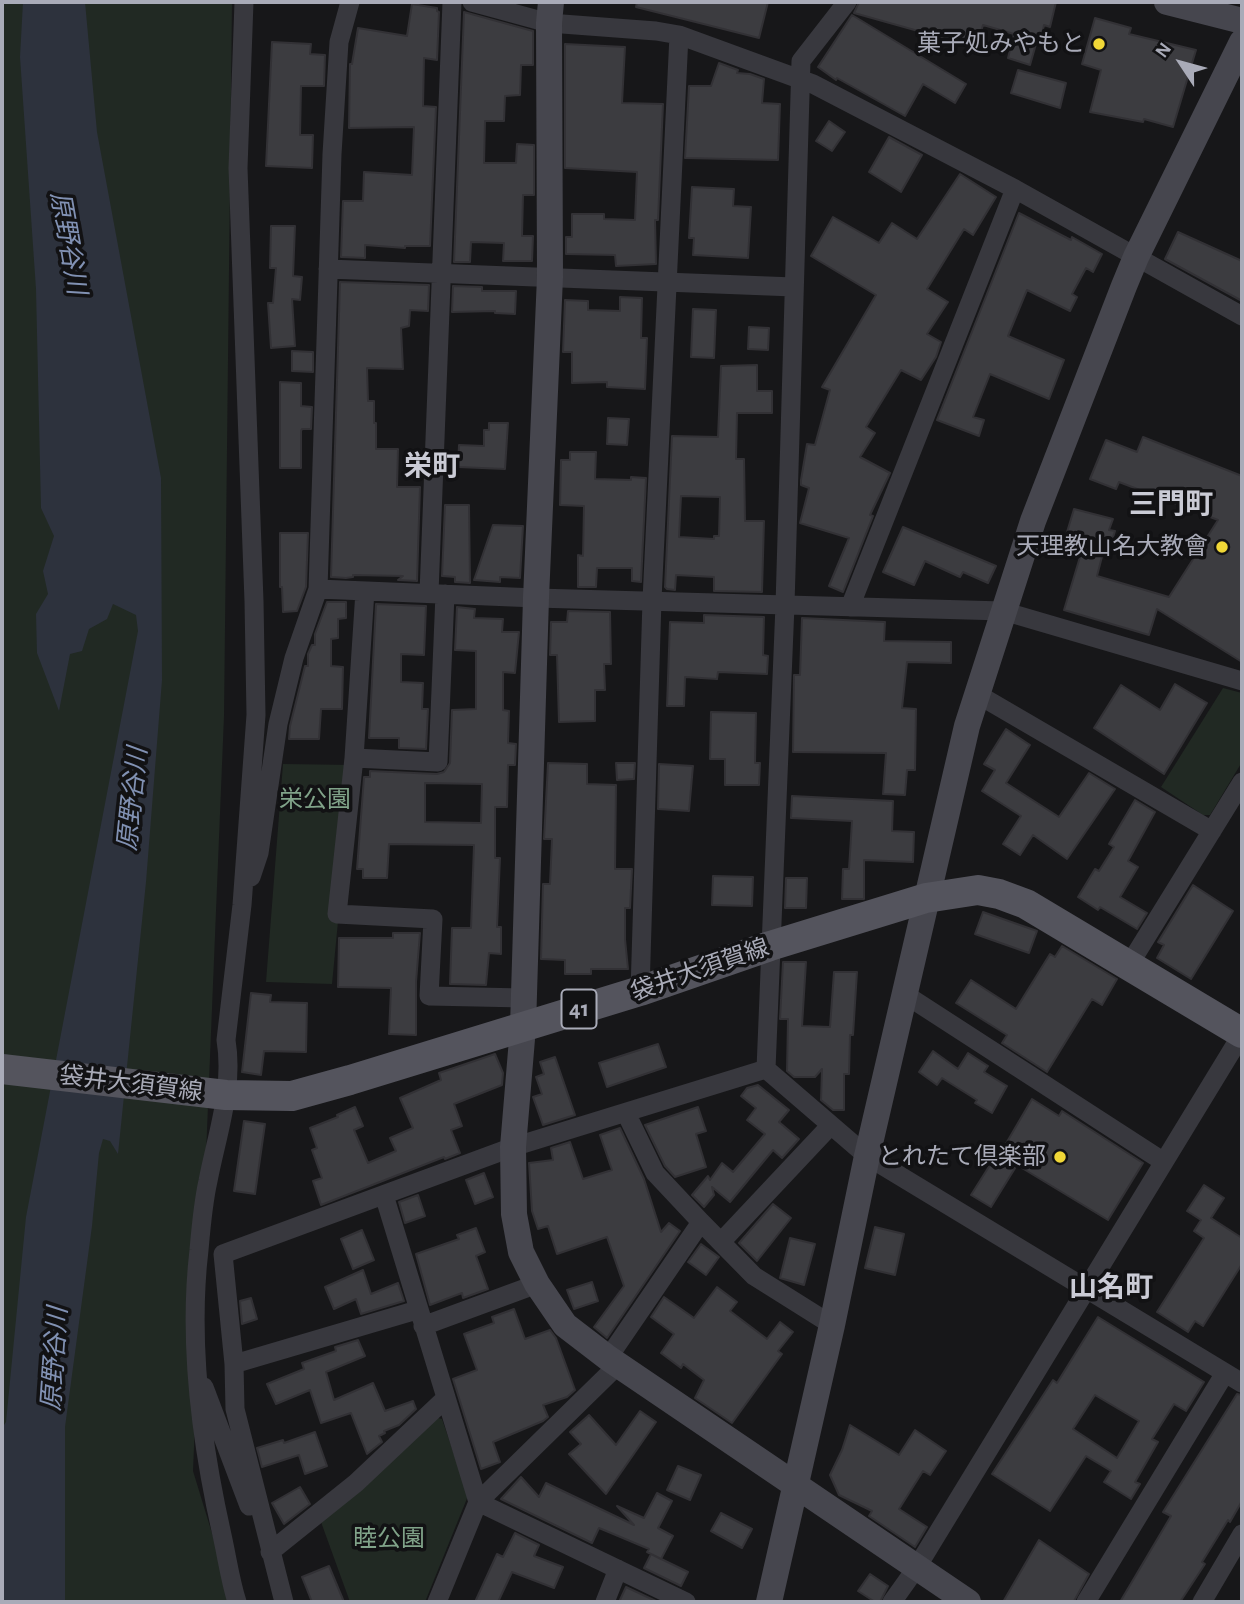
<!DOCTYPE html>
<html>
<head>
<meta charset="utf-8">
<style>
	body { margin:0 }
	#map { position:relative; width:1244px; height:1604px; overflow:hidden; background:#171719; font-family:"Alegreya Sans",sans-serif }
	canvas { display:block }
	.frame { position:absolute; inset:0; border:4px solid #a9abb8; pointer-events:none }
	.north { position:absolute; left:1146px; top:28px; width:70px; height:70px; -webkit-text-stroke:5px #121214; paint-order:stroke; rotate:306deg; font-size:19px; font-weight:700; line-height:28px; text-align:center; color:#a9abb8 }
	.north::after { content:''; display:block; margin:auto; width:24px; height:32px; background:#a9abb8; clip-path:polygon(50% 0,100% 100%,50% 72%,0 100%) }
</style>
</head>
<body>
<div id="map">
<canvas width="1244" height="1604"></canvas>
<div class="frame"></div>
<div class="north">N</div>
</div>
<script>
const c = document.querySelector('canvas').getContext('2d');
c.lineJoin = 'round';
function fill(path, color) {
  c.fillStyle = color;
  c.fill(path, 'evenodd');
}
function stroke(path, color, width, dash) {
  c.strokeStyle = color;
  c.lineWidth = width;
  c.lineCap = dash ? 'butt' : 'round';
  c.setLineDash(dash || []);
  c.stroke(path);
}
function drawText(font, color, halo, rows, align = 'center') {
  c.font = font + ' "Alegreya Sans","Noto Sans JP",sans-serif';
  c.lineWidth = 7;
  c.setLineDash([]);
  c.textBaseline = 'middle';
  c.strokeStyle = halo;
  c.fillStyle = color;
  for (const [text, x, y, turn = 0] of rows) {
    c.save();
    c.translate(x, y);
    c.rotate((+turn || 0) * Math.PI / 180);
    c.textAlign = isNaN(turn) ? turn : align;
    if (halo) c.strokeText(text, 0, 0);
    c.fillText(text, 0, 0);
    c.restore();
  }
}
const green = new Path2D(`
	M2 2H232L224 716 193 1471 233 1602H2Z
	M1223 688 1242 693V762L1210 815H1203L1161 787Z
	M283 764 353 765 332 984 266 982Z
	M434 1417 442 1419 468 1496 425 1602H350L321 1522Z`);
const water = new Path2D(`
	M23 2H85L97 132 161 478 162 680 146 882 118 1154 110 1141 103 1139 99 1153 92 1226 65 1427V1602H2V1428L6 1422 26 1217 138 631 136 615 113 604 107 619 89 629 82 651 70 654 59 711 37 653 36 614 48 594 43 571 54 536 41 508 36 289 20 57Z`);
const building = new Path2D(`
	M637 2H768L759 38 636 7Z
	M859 2H1056L1050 27 1044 25 1040 45 1036 44 1030 65 1008 58 1014 34 983 25 977 45 969 42 968 45 854 13Z
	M412 4 437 8V11L439 12 437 60 424 58 423 106 436 107 430 246H405V248L365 245V258L341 257 343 201H363L364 172 412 175 414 127 349 128 350 64H352L358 28 407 36Z
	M464 12 533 31V65H521L520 95 505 96 504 121H485L484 163H516L517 144 534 145V195H523L522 236H533L532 261H503L504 243 471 242 470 262H454Z
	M852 15 966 84 955 103 923 84 905 116 837 78 836 80 818 67Z
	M1095 18 1131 28 1129 34 1196 50 1173 127 1144 119 1143 122 1090 112 1101 70 1082 64Z
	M272 42 311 44 310 54 325 55 324 86H301L300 135H313L312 168 266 166Z
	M565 44 625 47 622 103 663 104 658 220H655L656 264 616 266 615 255 566 254V237H572V214H604V219L635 220 637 172 565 168Z
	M719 63 738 70 737 73 750 74 764 79 762 103 780 104 778 160 685 158 689 86H711Z
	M1018 70 1066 83 1060 108 1011 93Z
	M829 121 845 132 832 151 816 141Z
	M889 137 922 155 901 192 869 172Z
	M960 174 996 197 973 235 964 229 927 289 948 302 927 334 941 342 936 357 921 380 901 370 866 427 875 433 860 457 890 473 870 515 873 516 843 592 829 586 849 538 800 523 809 488 801 485V480L807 444 815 445 830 390 822 387 876 295 811 256 833 217 879 243 892 223 917 239Z
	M692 187 734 189 733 206 751 207 748 258 693 255 694 238H689Z
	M1019 213 1071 240 1072 237 1102 254 1093 272 1086 268 1072 294 1077 297 1070 311 1027 290 1008 336 1064 360 1049 399 990 374 973 417 984 420 979 436 937 420Z
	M271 226H295L293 276 302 277 300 300 292 299 295 346 271 348 268 303H273L276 268H270Z
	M1178 232 1242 261V301L1165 259Z
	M340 282 429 285 428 311 410 310 409 326 401 328 403 369 367 368 368 401H374V423H376V449H398L397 487H420L417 581 398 580 403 576 353 575V577L346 578 331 577Z
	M453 286 482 287V291H516L515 314 495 313V311L452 312Z
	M620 297 642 298 641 338H647L645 389 607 387V382L572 383V352H563L565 300 588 301V310L620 311Z
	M693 309 716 310 714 358 691 357Z
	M749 327 769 328 768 350 748 349Z
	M292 351 313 352V372L292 371Z
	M757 365V391H772V413H737L736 459H744L745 521H764L762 592 714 591V577L676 575 675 590 667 589 665 587 672 436 718 437 721 366ZM681 496 720 497 719 536H714V539L679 537Z
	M280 382 301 383V406L312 407 311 429H302L301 431V468H280Z
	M608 418 629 419 627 445 607 444Z
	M489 423H508L505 469 458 467 459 445 484 446V430H489Z
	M1143 437 1242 476V662L1157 609 1149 635 1064 610 1083 547 1064 542 1074 509 1113 519 1109 530 1115 531 1110 547 1105 545 1097 576 1169 597 1218 520 1119 482 1116 489 1090 479 1106 440 1137 452Z
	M570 452H596L595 479 631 480V477L646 478 641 582 632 581V568H597L596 587H578V555L583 556 584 506 560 505 561 460H570Z
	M445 505H469L470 583 455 582V577L442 576Z
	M493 525 523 526 520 578 500 577V582L474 580Z
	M903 527 996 566 988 583 963 572 960 577 925 561 914 585 883 572Z
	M280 533H308L306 587 297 611 283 612 282 587H280Z
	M327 602H346V618L338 619V638L331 639V666L343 667 342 709H321L319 739H289L290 726 305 666H308V654L312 645H315V634Z
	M376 604 426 606 424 655 401 654V682L423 683 422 709H428L426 749 399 748V738H369Z
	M457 607 475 609 474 618 503 619 502 632H519L515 673 503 672V710L509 711 508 743 516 744 515 765H508L507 807H495V858H500L497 927H501V954L489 953 486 985 450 984 452 928H471L474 845 389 844 387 878H363V869H357L364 777H370V771L437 774 444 772 450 763 452 710 476 709V651L455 650ZM425 783 482 784 481 823 425 822Z
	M568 611 610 612 611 664H604L605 690H595V721L559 722 557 655H550L551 622H567Z
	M704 615 764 617 763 655 768 656 767 674 718 672 717 679 685 677 684 706H667L670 622 704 623Z
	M802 618 885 622 884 641 951 642V663L907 662 902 708 916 709 915 770H907L905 795 883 794 886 753 793 752 794 675H800Z
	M1175 684 1207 703 1164 774 1094 728 1121 685 1160 710Z
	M711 712 756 713 755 763H760L759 785H725V759H710Z
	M1006 729 1030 745 1006 783 1059 817 1089 773 1115 789 1067 859 1033 835 1020 855 1003 844 1021 816 982 791 995 770 984 764Z
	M548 763 587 764V784L616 785 615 869H632L630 908H625V939L628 969H591V974H565V960L541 959 543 884H550L552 839H544Z
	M616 763H635L634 779 617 780Z
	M659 764 693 766 689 811 658 809Z
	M792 796 893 801 892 831 914 832 913 862 864 860V899H842L843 869H849L852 821 791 818Z
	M1135 800 1155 812 1128 861 1138 867 1120 897 1147 913 1137 929 1100 907 1098 910 1078 897 1095 869 1099 871 1114 847 1109 844Z
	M713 876 753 877 752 906 712 905Z
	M786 878H807L806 908H785Z
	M1193 885 1233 911 1191 979 1157 958 1164 945 1158 942Z
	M983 912 1037 931 1029 953 975 934Z
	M393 933H420L416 982V1035L389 1034 391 988 338 987 339 938H393Z
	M1062 946 1117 979 1102 1005 1092 999 1047 1072 1002 1043 1007 1035 956 1003 971 980 1016 1009 1050 954 1055 957Z
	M783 962H806L802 1026 830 1027 834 972H857L853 1035H850L849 1074H844V1110H833L821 1100 822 1069 815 1077H794L787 1071 788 1019H780Z
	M251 993 271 995 270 1002 307 1003 306 1052 264 1051 261 1075 242 1072Z
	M658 1044 666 1067 607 1087 599 1063Z
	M933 1051 958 1069 968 1053 988 1066 984 1072 1007 1086 992 1113 975 1103 977 1100 942 1078 937 1085 919 1072Z
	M495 1054 503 1073 502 1085 454 1104 462 1126 451 1130 460 1153 445 1159 444 1157 321 1205 313 1181 322 1178 312 1150 317 1148 310 1128 338 1117 337 1115 355 1107 363 1126 354 1130 368 1163 396 1151 390 1138 413 1128 400 1098 441 1080 439 1073Z
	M555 1057 575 1115 543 1125 533 1097 542 1094 536 1077 544 1074 540 1062Z
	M758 1085 789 1110 779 1122 799 1139 782 1158 773 1150 730 1202 712 1187 714 1195 704 1207 692 1195 708 1176 710 1180 722 1163 733 1172 765 1134 747 1120 756 1108 741 1096 747 1088Z
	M1032 1099 1059 1116 1062 1111 1143 1163 1108 1220 1017 1165 991 1207 971 1195 1002 1146 1004 1147Z
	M698 1107 706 1131 696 1134 706 1167 675 1177 665 1166 645 1125Z
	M244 1121 265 1124 255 1194 234 1191Z
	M620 1128 644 1179 661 1232 669 1223 680 1231 607 1338 594 1327 624 1286 607 1237 557 1254 548 1226 538 1229 532 1211 529 1163 553 1160 551 1148 570 1142 583 1179 612 1170 600 1135Z
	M484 1173 493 1197 475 1204 466 1180Z
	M1204 1185 1224 1198 1211 1218 1242 1238V1264L1203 1326 1195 1321 1188 1332 1157 1312 1204 1238 1194 1231 1201 1220 1187 1211Z
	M418 1195 425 1216 405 1223 399 1202Z
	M773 1204 791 1218 757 1261 739 1243Z
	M875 1227 904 1234 895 1275 865 1268Z
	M476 1228 485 1252 476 1256 488 1289 463 1298 462 1293 430 1305 416 1254 459 1239 457 1235Z
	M362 1230 374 1260 353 1269 341 1239Z
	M790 1238 815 1244 804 1285 780 1278Z
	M701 1244 719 1257 706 1275 688 1262Z
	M363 1270 371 1294 398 1283 404 1301 361 1314 356 1299 334 1309 325 1287Z
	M592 1282 598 1301 574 1309 567 1290Z
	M717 1287 737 1302 730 1311 767 1339 780 1322 793 1332 778 1351 782 1354 732 1423 695 1398 704 1380 683 1364 681 1368 661 1353 674 1334 651 1317 664 1297 694 1318Z
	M251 1298 257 1319 242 1324 240 1301Z
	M514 1309 525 1339 550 1330 556 1338 575 1390 567 1397 543 1405 548 1417 543 1421 493 1442 500 1462 481 1469 453 1379 477 1370 464 1334 494 1323 492 1317Z
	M1098 1317 1204 1382 1186 1411 1174 1404 1152 1439 1158 1442 1135 1482 1140 1484 1131 1499 1104 1482 1111 1471 1086 1456 1050 1511 992 1474 1053 1380 1057 1383ZM1095 1395 1139 1421 1117 1458 1073 1429Z
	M358 1340 365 1356 326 1372 334 1400 373 1383 385 1411 413 1401 416 1409 399 1425 384 1431 385 1433 379 1436 382 1442 367 1454 351 1413 321 1423 310 1390 276 1404 267 1384 304 1369 302 1363 336 1351 335 1347Z
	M1237 1394 1242 1395V1501L1230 1522 1228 1520 1202 1562 1205 1564 1180 1602H1120L1171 1516 1163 1512Z
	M640 1411 656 1422 606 1494 569 1454 581 1444 570 1432 589 1415 616 1445Z
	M850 1425 899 1455 915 1430 946 1451 930 1475 923 1471 899 1509 927 1527 915 1547 869 1516 872 1511 839 1495 830 1475 842 1450Z
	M315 1432 327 1466 305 1474 299 1455 262 1467 257 1448 283 1440 284 1443Z
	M678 1466 701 1475 690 1500 667 1490Z
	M521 1477 539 1497 546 1483 634 1525 617 1506 644 1518 657 1493 672 1501 658 1528 673 1536 661 1559 647 1552 649 1549 599 1528 592 1543 501 1499Z
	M300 1487 310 1504 284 1524 272 1503Z
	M721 1513 752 1529 742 1548 711 1531Z
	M515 1533 539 1545 534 1556 563 1567 554 1588 512 1572 498 1602H475L497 1554 503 1557Z
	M1039 1540 1089 1574 1074 1601 1003 1602Z
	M651 1554 688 1572 681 1586 644 1568Z
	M329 1566 344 1602H312L302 1577Z
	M870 1574 888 1586 880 1602H875L858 1591Z
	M626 1587 658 1602H619Z`);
const street = new Path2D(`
	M472 2 549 23 656 31 679 35 813 84 1015 189 1242 316
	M328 269 794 287
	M318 589 536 598 1003 611 1242 681
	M365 591 354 758 337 914 433 919 429 996 524 998
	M429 593 452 2
	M850 607 1015 189
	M977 694 1212 831
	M354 758 438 762 445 594
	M251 877 259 853 278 724 294 658 318 589 332 154 339 42 350 2
	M1129 965 1242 782
	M640 991 652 600 679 35
	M906 995 1164 1162
	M766 1069 785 605 801 61 847 2
	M766 1069 867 1156 1242 1383
	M626 1113 655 1173 701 1222 754 1276 832 1325
	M384 1195 478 1502 686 1602
	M721 1242 831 1125
	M423 1326 537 1284
	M608 1358 701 1222
	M234 1364 417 1310
	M204 1387 249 1506
	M270 1552 356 1483 445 1399
	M237 1602C230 1580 227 1557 222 1535 201 1442 188 1344 199 1250 201 1227 203 1203 208 1181 217 1134 234 1088 226 1040L242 905 256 715 254 601 238 168 244 2
	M284 1602 235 1409 234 1364 223 1254 513 1147 766 1069
	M437 1602 478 1502 619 1364
	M605 1602 618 1569
	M892 1602 917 1567 1242 1034
	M1086 1602 1225 1373
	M1202 1602 1242 1534`);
const secondary = new Path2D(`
	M551 2 549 23 550 277 536 598 523 1027 513 1147 514 1214 521 1252 537 1284 565 1325 608 1358 968 1602
	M1167 2 1242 21
	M769 1602 832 1325 867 1156 967 726 1033 521 1124 286 1136 257 1242 42`);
const primary = new Path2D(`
	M2 1069 226 1095 292 1096 350 1080 640 991 770 946 926 898 978 890 999 894 1026 904 1242 1033`);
const markers = [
	[1099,44,7,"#f0d737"],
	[1222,547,7,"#f0d737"],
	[1060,1157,7,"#f0d737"]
];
const shields = [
	[579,1009,35]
];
const shieldNames = [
	["41",579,1009]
];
const poiNames = [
	["菓子処みやもと",1085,44],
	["天理教山名大教會",1208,547],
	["とれたて倶楽部",1046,1157]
];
const parkNames = [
	["栄公園",315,800],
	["睦公園",389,1539]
];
const streetNames = [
	["袋井大須賀線",700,970,-19],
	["袋井大須賀線",131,1084,7]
];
const waterNames = [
	["原野谷川",68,243,80],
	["原野谷川",133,799,-84],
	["原野谷川",55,1359,-86]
];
const quarterNames = [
	["栄町",432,467],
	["三門町",1171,505],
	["山名町",1111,1288]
];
fill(green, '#212923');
fill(water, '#2d323d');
fill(building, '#3c3c40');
stroke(building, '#323135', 2);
stroke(street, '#38383e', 19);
stroke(secondary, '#46464e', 26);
stroke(primary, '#54545d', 30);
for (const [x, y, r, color] of markers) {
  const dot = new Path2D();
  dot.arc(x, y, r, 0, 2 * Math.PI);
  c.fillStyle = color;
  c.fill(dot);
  stroke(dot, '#121214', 2.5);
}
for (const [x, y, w] of shields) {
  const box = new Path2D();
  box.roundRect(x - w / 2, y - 19.5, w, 39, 5);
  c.fillStyle = '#121214';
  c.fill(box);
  stroke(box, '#a9abb8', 2);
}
drawText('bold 23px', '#a9abb8', null, shieldNames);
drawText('24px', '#a9abb8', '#121214', poiNames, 'right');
drawText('24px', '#80a389', '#121214', parkNames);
drawText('24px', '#a9abb8', '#121214', streetNames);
drawText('italic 26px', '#8191b3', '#121214', waterNames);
drawText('bold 28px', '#cacbd5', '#121214', quarterNames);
</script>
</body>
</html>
